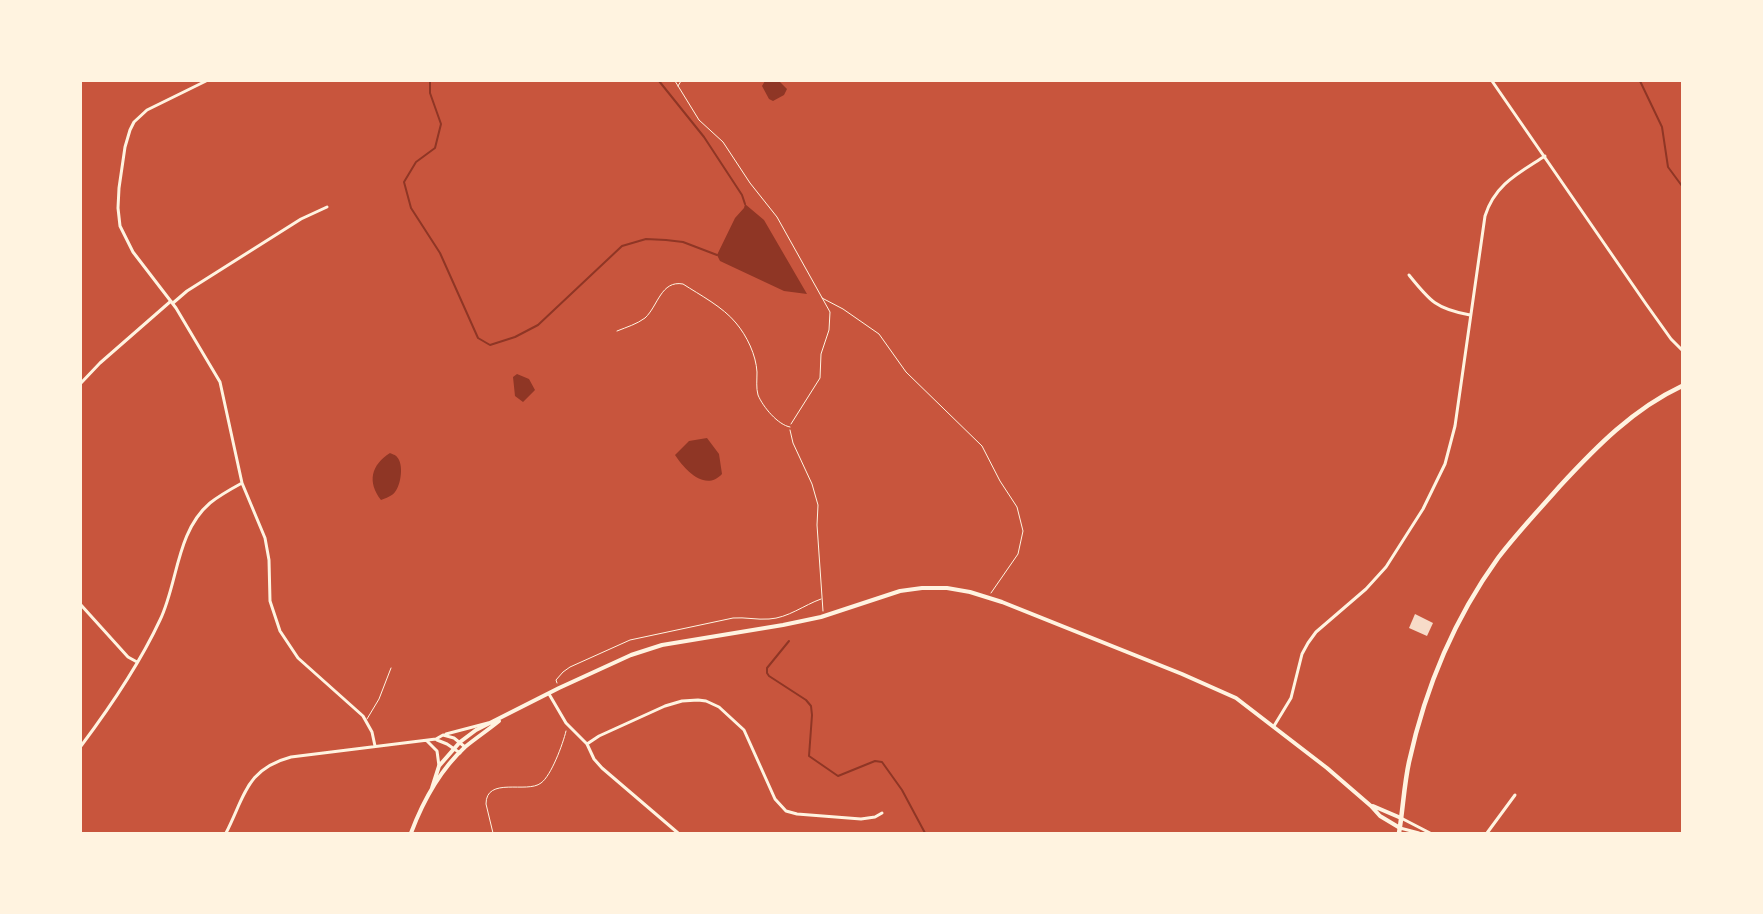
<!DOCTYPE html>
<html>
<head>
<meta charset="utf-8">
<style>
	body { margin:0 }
	#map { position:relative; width:1763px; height:914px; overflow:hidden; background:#c8553d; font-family:"PT Sans Narrow",sans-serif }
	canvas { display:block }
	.frame { position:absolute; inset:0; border:82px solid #fff3e0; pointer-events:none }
</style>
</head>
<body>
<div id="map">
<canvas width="1763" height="914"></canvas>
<div class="frame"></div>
</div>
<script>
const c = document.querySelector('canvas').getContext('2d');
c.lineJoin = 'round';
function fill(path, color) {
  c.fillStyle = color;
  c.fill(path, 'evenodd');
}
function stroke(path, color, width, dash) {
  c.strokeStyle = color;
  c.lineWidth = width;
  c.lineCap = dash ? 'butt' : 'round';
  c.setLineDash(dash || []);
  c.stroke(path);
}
const water = new Path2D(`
	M765 81H779L787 89 784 95 773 101 769 99 762 86Z
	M745 204 764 220 807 294 784 291 720 261 717 255 735 218 744 208Z
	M517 374 529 379 535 390 523 402 515 396 513 377Z
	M707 438 719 454 722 474C705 492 685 470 675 455L689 441Z
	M390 453C392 454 396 455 397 457 404 464 401 485 395 492 392 496 386 498 381 500 367 482 371 465 390 453Z`);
const stream = new Path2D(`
	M430 81V93L441 124 435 148 416 162 404 182 411 208 440 253 478 338 490 345 515 337 538 325 622 246 646 239 666 240 683 242 717 255
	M659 81 704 137 742 195 745 204
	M1640 81 1662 127 1668 167 1682 186
	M789 641 767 668V673L769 676 806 700 811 706 812 715 809 756 838 776 875 761 882 762 902 790 925 833`);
const building = new Path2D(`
	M1415 614 1433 623 1427 636 1409 628Z`);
const path = new Path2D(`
	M675 81 699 120 723 142 750 183 777 217 830 312 829 330 821 354 820 378 791 424
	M678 86 681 81
	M822 298 843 309 879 334 906 372 982 446 1000 481 1017 507 1023 531 1018 554 991 593
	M790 430 793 443 812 484 818 505 817 525 823 611
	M557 683 556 680 563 672 570 667 630 640 733 618C745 617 757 620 769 619 788 618 804 605 821 599
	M493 833 486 804C486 776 527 794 541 783 551 776 563 744 566 731`);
const service = new Path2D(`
	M617 331C627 327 637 324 645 318 658 306 661 280 683 284 700 295 723 307 736 323 747 336 756 355 757 372 757 380 756 388 758 395 763 407 778 425 790 427
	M367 719 379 699 391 668`);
const minor = new Path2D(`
	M206 81 147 110 134 122 130 130 125 147 119 188 118 208 120 226 133 252 176 308 220 382 242 483 265 538 269 560 270 601 280 631 298 658 363 716 372 732 375 746
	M1492 81 1646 304 1671 339 1682 350
	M1409 275C1430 301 1436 309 1470 315
	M173 303 187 291 301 219 327 207
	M81 383 100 363 171 301
	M81 605 128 657 137 662
	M549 694 566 723 587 744 594 759 602 768 678 833
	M1274 726 1291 698 1302 654 1308 643 1316 632 1366 589 1386 567 1423 509 1445 464 1455 426 1485 216C1495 184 1519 173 1545 156
	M446 734 488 723
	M437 740 447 744 460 753
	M427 741 437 751 439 766
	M587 744 599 736 665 706 682 701 698 700 706 701 719 707 744 730 775 799 786 811 797 814 861 819 875 817 882 813
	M81 746C111 706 139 665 160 620 178 583 176 532 210 503 220 495 231 489 242 483
	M1401 818 1430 833
	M1400 828 1419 833
	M226 833C245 796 246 769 291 757L436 739 443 735 454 738 465 747
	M1487 833 1515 795`);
const tertiary = new Path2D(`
	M432 788 439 766 460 742 476 730 559 688 631 655 662 645 783 625 821 617 900 591 922 588H947L970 592 1002 602 1182 674 1236 698 1327 768 1371 806 1380 816 1400 828
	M1373 806 1401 818
	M411 833C423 801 439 771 465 747 476 738 488 730 499 721`);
const secondary = new Path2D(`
	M1399 833C1403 809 1404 785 1409 762 1425 689 1454 619 1498 558 1517 533 1539 510 1560 486 1596 447 1633 409 1682 386`);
fill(water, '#8f3625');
stroke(stream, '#8f3625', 2);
fill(building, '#f7dbc8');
stroke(path, '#fff3e0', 1);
stroke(service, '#fff3e0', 1);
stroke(minor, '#fff3e0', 3);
stroke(tertiary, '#fff3e0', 4);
stroke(secondary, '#fff3e0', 4.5);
</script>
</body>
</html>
